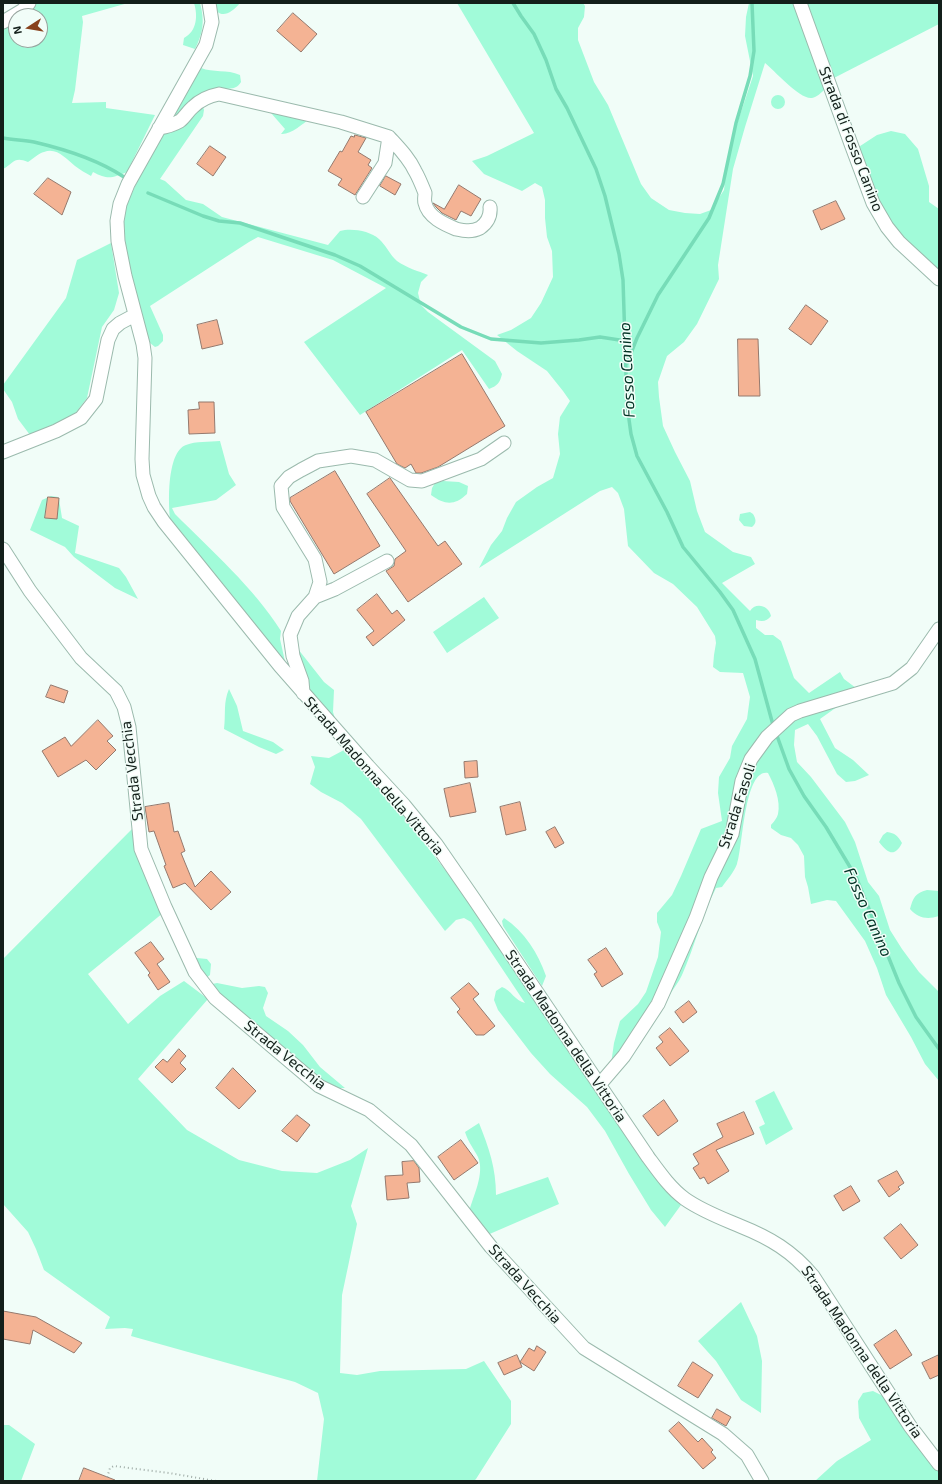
<!DOCTYPE html>
<html>
<head>
<meta charset="utf-8">
<style>
	body { margin:0 }
	#map { position:relative; width:942px; height:1484px; overflow:hidden; background:#f1fdf8; font-family:"Exo 2",sans-serif }
	canvas { display:block }
	.frame { position:absolute; inset:0; border:4px solid #131f1a; pointer-events:none }
	.north { position:absolute; left:8px; top:8px; width:40px; height:40px; box-sizing:border-box; background:#f1fdf8; border:1px solid #98a49f; border-radius:50%; rotate:258deg; font-size:11px; font-weight:700; line-height:16px; text-align:center; color:#131f1a }
	.north::after { content:''; display:block; margin:auto; width:14px; height:18px; background:#88421c; clip-path:polygon(50% 0,100% 100%,50% 72%,0 100%) }
</style>
</head>
<body>
<div id="map">
<canvas width="942" height="1484"></canvas>
<div class="frame"></div>
<div class="north">N</div>
</div>
<script>
const c = document.querySelector('canvas').getContext('2d');
c.lineJoin = 'round';
function fill(path, color) {
  c.fillStyle = color;
  c.fill(path, 'evenodd');
}
function stroke(path, color, width, dash) {
  c.strokeStyle = color;
  c.lineWidth = width;
  c.lineCap = dash ? 'butt' : 'round';
  c.setLineDash(dash || []);
  c.stroke(path);
}
function drawText(font, color, halo, rows, align = 'center') {
  c.font = font + ' "Exo 2",sans-serif';
  c.lineWidth = 3;
  c.setLineDash([]);
  c.textBaseline = 'middle';
  c.strokeStyle = halo;
  c.fillStyle = color;
  for (const [text, x, y, turn = 0] of rows) {
    c.save();
    c.translate(x, y);
    c.rotate((+turn || 0) * Math.PI / 180);
    c.textAlign = isNaN(turn) ? turn : align;
    if (halo) c.strokeText(text, 0, 0);
    c.fillText(text, 0, 0);
    c.restore();
  }
}
const green = new Path2D(`
	M33 3H128L82 16 83 22 75 90 72 103 106 102V108L155 115 127 172C112 178 108 180 93 172L91 176C86 173 80 170 75 166 66 159 57 147 44 152 39 153 33 159 28 162 14 156 14 163 3 169V26L16 19V40H40V16H22Z
	M194 3H200C205 21 203 33 195 49L183 45 184 38C197 31 198 16 194 3Z
	M213 3H240C231 14 218 21 213 3Z
	M457 3H583L585 6 584 17 578 28V40L594 82 608 105 641 184 651 198 669 210 685 213 700 214 711 210 724 190 727 163 733 136 753 76 745 36 746 17 749 3H794L825 89C821 93 817 97 812 98 800 100 774 70 765 63L745 127 733 169 718 265 719 279 697 324 684 342 667 356 658 382 659 397 663 426 675 452 690 481 697 511 705 532 733 552 751 557 755 564 722 583 750 611C755 602 769 605 771 616 767 621 763 622 756 620V628L765 635H773L781 641 794 678 809 693 840 672 844 679 856 688 841 704 820 719 835 748 853 760 869 775 855 781 846 782 837 774 817 736 808 724 795 730 794 745 797 762 811 777 845 822 855 842 868 882 879 896 890 930 902 949 919 972 939 992V1081L925 1064 911 1037 886 995 877 968 865 941 836 901 827 900 811 904 808 887 805 877 804 856 798 845 791 838 781 835 771 828V825C773 823 777 818 778 814 781 801 774 784 768 773 744 768 743 848 737 864 734 872 727 880 722 887L716 888C702 915 695 946 682 975 679 982 673 989 669 996L662 989 611 1064 614 1043 620 1021 638 1004 646 992 658 957 661 932 657 922V913L672 895 681 876 701 829 722 821 718 793 719 777 730 758 732 746 747 719 750 697 743 673 720 672 713 667 714 655 716 643 715 636 697 607 673 584 654 573 628 546 624 509 618 493 612 487 600 491 479 568 491 545 502 531 507 518 516 502 537 487 553 478 560 454 558 434 560 417 570 401 563 391 547 371 517 351 497 335 511 330 531 318 541 303 553 277 552 251 547 237 545 218V200L542 187 535 183 522 191 484 174 472 161 487 156 534 133Z
	M805 3H939V24L832 79Z
	M201 68C213 73 227 69 240 75L241 82C235 93 223 86 214 91 210 93 205 99 202 103L204 110 203 116 160 179 165 181 186 200 203 204 222 217 328 245 340 231C352 228 370 231 379 239 386 245 390 255 397 261 407 268 418 271 428 275L421 282 418 293 421 305 428 312 495 361 502 374C500 383 497 386 489 389L462 350 360 415 304 342 386 288 333 260 258 237 249 242 150 306 163 335V341L158 346 155 347 150 343 131 275 125 240 124 222 126 206 144 167Z
	M771 102a7 7 0 1 1 14 0a7 7 0 1 1-14 0Z
	M271 108 311 118C302 124 291 135 281 134L285 129 271 113Z
	M891 131 905 134 918 149 929 186V202L939 209V276L892 231 854 150 877 135Z
	M111 243 119 293 114 310 102 327 87 398 71 419 30 435 18 419 12 402 3 389V385L66 298 77 260Z
	M220 441 229 474 236 485 216 500 172 508 175 514C212 551 253 587 281 631L280 639 286 666 264 636 171 525C168 508 166 452 186 445 196 441 209 442 220 441Z
	M443 481 459 482 468 486 467 494C454 506 445 505 431 495L432 488 435 483Z
	M51 496 58 497 59 499 62 518 79 526 75 553 119 568 126 577 138 599 115 588 74 557 65 547 30 530 42 500Z
	M750 512 753 514C756 519 757 523 752 527L744 526 739 520 740 514Z
	M484 597 499 618 447 653 433 632Z
	M298 649 324 682 334 690 333 712 337 725 295 676Z
	M229 689 237 706 243 731 273 742 284 750 276 754 259 747 224 729C226 713 223 703 229 689Z
	M344 750 398 809 459 888 644 1161 681 1205 665 1227 651 1210 629 1174 605 1131 587 1107 550 1074 531 1053 498 1010 494 1000 496 991 502 987C511 990 515 1001 525 1003L471 922 464 918 456 920 445 931 361 819 342 803 321 792 310 784 315 767 311 756 329 758Z
	M133 828 163 913 88 974 128 1024 160 996 184 981 208 999 138 1079 187 1130 239 1160 282 1171 317 1173 350 1160 368 1148 351 1206 357 1224 342 1295 340 1373 357 1375 380 1371 466 1369 484 1361 511 1401V1424L476 1479 474 1481H317L324 1419 318 1393 295 1382 131 1336 133 1329 125 1328 105 1329 110 1317 44 1270 36 1249 28 1232 3 1204V959Z
	M887 832C895 833 898 836 902 843 895 857 888 854 879 842L883 835Z
	M927 890 939 891V916C927 920 918 918 910 909 913 898 915 893 927 890Z
	M504 918C525 932 538 953 546 976L542 986 503 926 502 921Z
	M197 958 207 959 211 964 210 975 204 980 192 962Z
	M217 983 242 988 259 986 265 987 268 993 263 1008 266 1016 288 1031 303 1045 320 1067 345 1088H337L327 1085 208 985Z
	M774 1091 793 1129 766 1145 759 1127 765 1124 755 1101Z
	M479 1123C489 1148 496 1168 496 1195L548 1177 559 1204 485 1236 469 1212C473 1196 485 1174 478 1157 474 1149 468 1142 465 1132Z
	M741 1302 757 1336 762 1361 761 1413 741 1400 716 1361 698 1341Z
	M873 1391 883 1396 911 1437 939 1471V1481H815L837 1461 871 1440 859 1418 858 1401 863 1393Z
	M3 1425H9L35 1444 21 1481H3Z`);
const stream = new Path2D(`
	M513 3 521 16 534 34 546 60 556 89 567 108 596 169 605 196 619 254 623 280 627 405 631 434 637 456 667 512 683 547 720 592 733 610 755 659 773 725
	M3 138C13 140 24 140 34 142 64 149 97 159 124 177
	M148 193 203 216 219 221 240 223 335 255 360 266 461 327 491 339 541 343 579 340 600 337 626 341
	M627 363 637 338 658 295 709 218 723 184 736 123 750 76 754 51 752 3
	M776 733 789 769 804 796 826 827 856 877 899 983 916 1017 939 1049`);
const building = new Path2D(`
	M293 13 317 34 301 52 277 31Z
	M355 135 366 138 358 152 371 160 368 165 372 168 355 195 338 185 342 179 328 171 340 151 342 152 351 136 354 137Z
	M210 146 226 157 213 176 197 164Z
	M386 176 401 184 395 195 380 186Z
	M48 178 71 192 62 215 34 194Z
	M459 185 481 199 471 216 461 211 456 220 442 213 436 207 433 203 444 209Z
	M836 201 845 219 821 230 813 211Z
	M806 305 828 321 811 345 789 329Z
	M217 320 223 344 202 349 197 325Z
	M738 339H758L760 396H739Z
	M462 354 505 426 438 467 421 473H416L411 464 405 468 397 464 366 412Z
	M199 402H214L215 433 189 434 188 410 199 409Z
	M335 471 380 546 334 574 290 501V498Z
	M390 478 438 546 445 541 462 564 408 602 386 571 394 566 395 559 406 551 367 494Z
	M48 497 59 498 57 519 45 518Z
	M377 594 392 614 397 610 405 620 373 646 366 637 374 631 357 610Z
	M51 685 68 691 64 703 46 697Z
	M98 720 113 736 107 741 116 750 96 770 86 760 58 777 42 751 65 737 71 746Z
	M477 761 478 777 465 778 464 762Z
	M470 783 476 812 450 817 444 789Z
	M520 802 526 830 506 835 500 807Z
	M169 803 174 832 178 831 185 851 181 853 195 887 211 871 231 892 211 910 185 883 173 888 164 866 166 865 154 831 149 832 145 807Z
	M555 827 564 843 555 848 546 832Z
	M151 942 164 959 157 964 170 982 158 990 148 975 150 973 135 953Z
	M606 948 623 974 602 987 594 974 597 972 588 960Z
	M469 983 479 994 473 999 495 1026 484 1035H476L457 1012 460 1009 451 998Z
	M689 1001 697 1012 683 1023 675 1012Z
	M670 1028 689 1051 670 1066 656 1048 663 1042 659 1037Z
	M179 1049 186 1056 180 1063 186 1069 172 1083 155 1067 163 1059 167 1062Z
	M233 1068 256 1091 239 1109 216 1088Z
	M664 1100 678 1121 658 1136 643 1116Z
	M744 1112 754 1134 716 1150 729 1171 708 1184 704 1177 700 1179 693 1168 699 1164 693 1154 723 1137 717 1124Z
	M297 1115 310 1125 297 1142 282 1131Z
	M461 1140 478 1163 454 1180 438 1157Z
	M414 1161 419 1168 420 1182 407 1183 409 1198 387 1200 385 1176 403 1175 402 1162Z
	M897 1171 904 1183 898 1187 900 1189 889 1197 878 1181Z
	M851 1186 860 1201 843 1211 834 1196Z
	M901 1224 918 1245 901 1259 884 1238Z
	M3 1311 36 1317 82 1343 74 1353 33 1330 30 1344 3 1339Z
	M896 1330 912 1355 890 1369 874 1345Z
	M537 1346 546 1352 534 1371 520 1362 529 1348 534 1351Z
	M517 1355 522 1367 504 1375 498 1363Z
	M939 1355V1375L930 1379 922 1363Z
	M693 1362 713 1375 698 1398 678 1386Z
	M717 1409 731 1417 726 1426 712 1418Z
	M679 1422 698 1442 702 1438 713 1450 711 1452 716 1458 703 1469 669 1431Z
	M84 1468 115 1480V1481H79Z`);
const path = new Path2D(`
	M106 1481 110 1468 114 1466 169 1473 216 1481`);
const minor = new Path2D(`
	M209 3 212 22 206 45 128 184 120 204 117 221 118 241 125 276 143 344 145 358 142 459 143 475 149 496 154 507 164 522 280 666 368 766 404 805 436 844 474 899 648 1157C659 1172 670 1188 685 1199 702 1211 721 1218 740 1226 770 1238 792 1251 813 1276L910 1426 939 1464
	M800 3 851 144 873 203 887 227 899 242 939 279
	M3 22 23 10 29 3
	M159 128C166 127 173 125 180 121 185 117 188 111 193 107 200 100 209 96 219 94L341 122 389 137 385 163 363 197
	M389 137C399 148 409 158 415 171 418 176 423 188 425 193 425 196 424 200 425 203 428 217 444 224 456 229 465 231 472 232 480 228 487 223 491 216 490 207
	M3 452 56 431 81 418 96 399 108 340 113 329 120 323 135 315
	M3 549 30 591 81 658 116 691 124 707 129 727 141 849 165 907 195 972 215 998 319 1086 369 1110 411 1145 491 1247 584 1348 723 1434 747 1455 762 1481
	M315 597 320 582 315 559 283 507 281 486 289 477 301 470 318 461 351 456 375 460 410 480 422 481 481 459 504 443
	M303 693 302 681 293 656 290 635 298 616 315 597 335 589 387 561
	M600 1084 624 1056 658 1004 696 918 711 877 732 834 742 781 751 759 767 737 791 715 800 711 893 683 912 668 939 629`);
const streetNames = [
	["Strada di Fosso Canino",851,139,69],
	["Strada Vecchia",132,771,-97],
	["Strada Madonna della Vittoria",374,776,49],
	["Strada Fasoli",737,806,-72],
	["Strada Madonna della Vittoria",566,1036,56],
	["Strada Vecchia",285,1055,39],
	["Strada Vecchia",525,1284,48],
	["Strada Madonna della Vittoria",862,1352,56]
];
const waterNames = [
	["Fosso Canino",627,370,-93],
	["Fosso Canino",868,912,66]
];
fill(green, '#a1fbd9');
stroke(stream, '#77dcb8', 3.5);
fill(building, '#f4b394');
stroke(building, '#94796d', 1);
stroke(minor, '#9bbaad', 15);
stroke(path, '#9faba6', 2, [1, 3]);
stroke(minor, '#fff', 13);
drawText('15px', '#131f1a', '#f1fdf8', streetNames);
drawText('italic 16px', '#023224', '#f1fdf8', waterNames);
</script>
</body>
</html>
